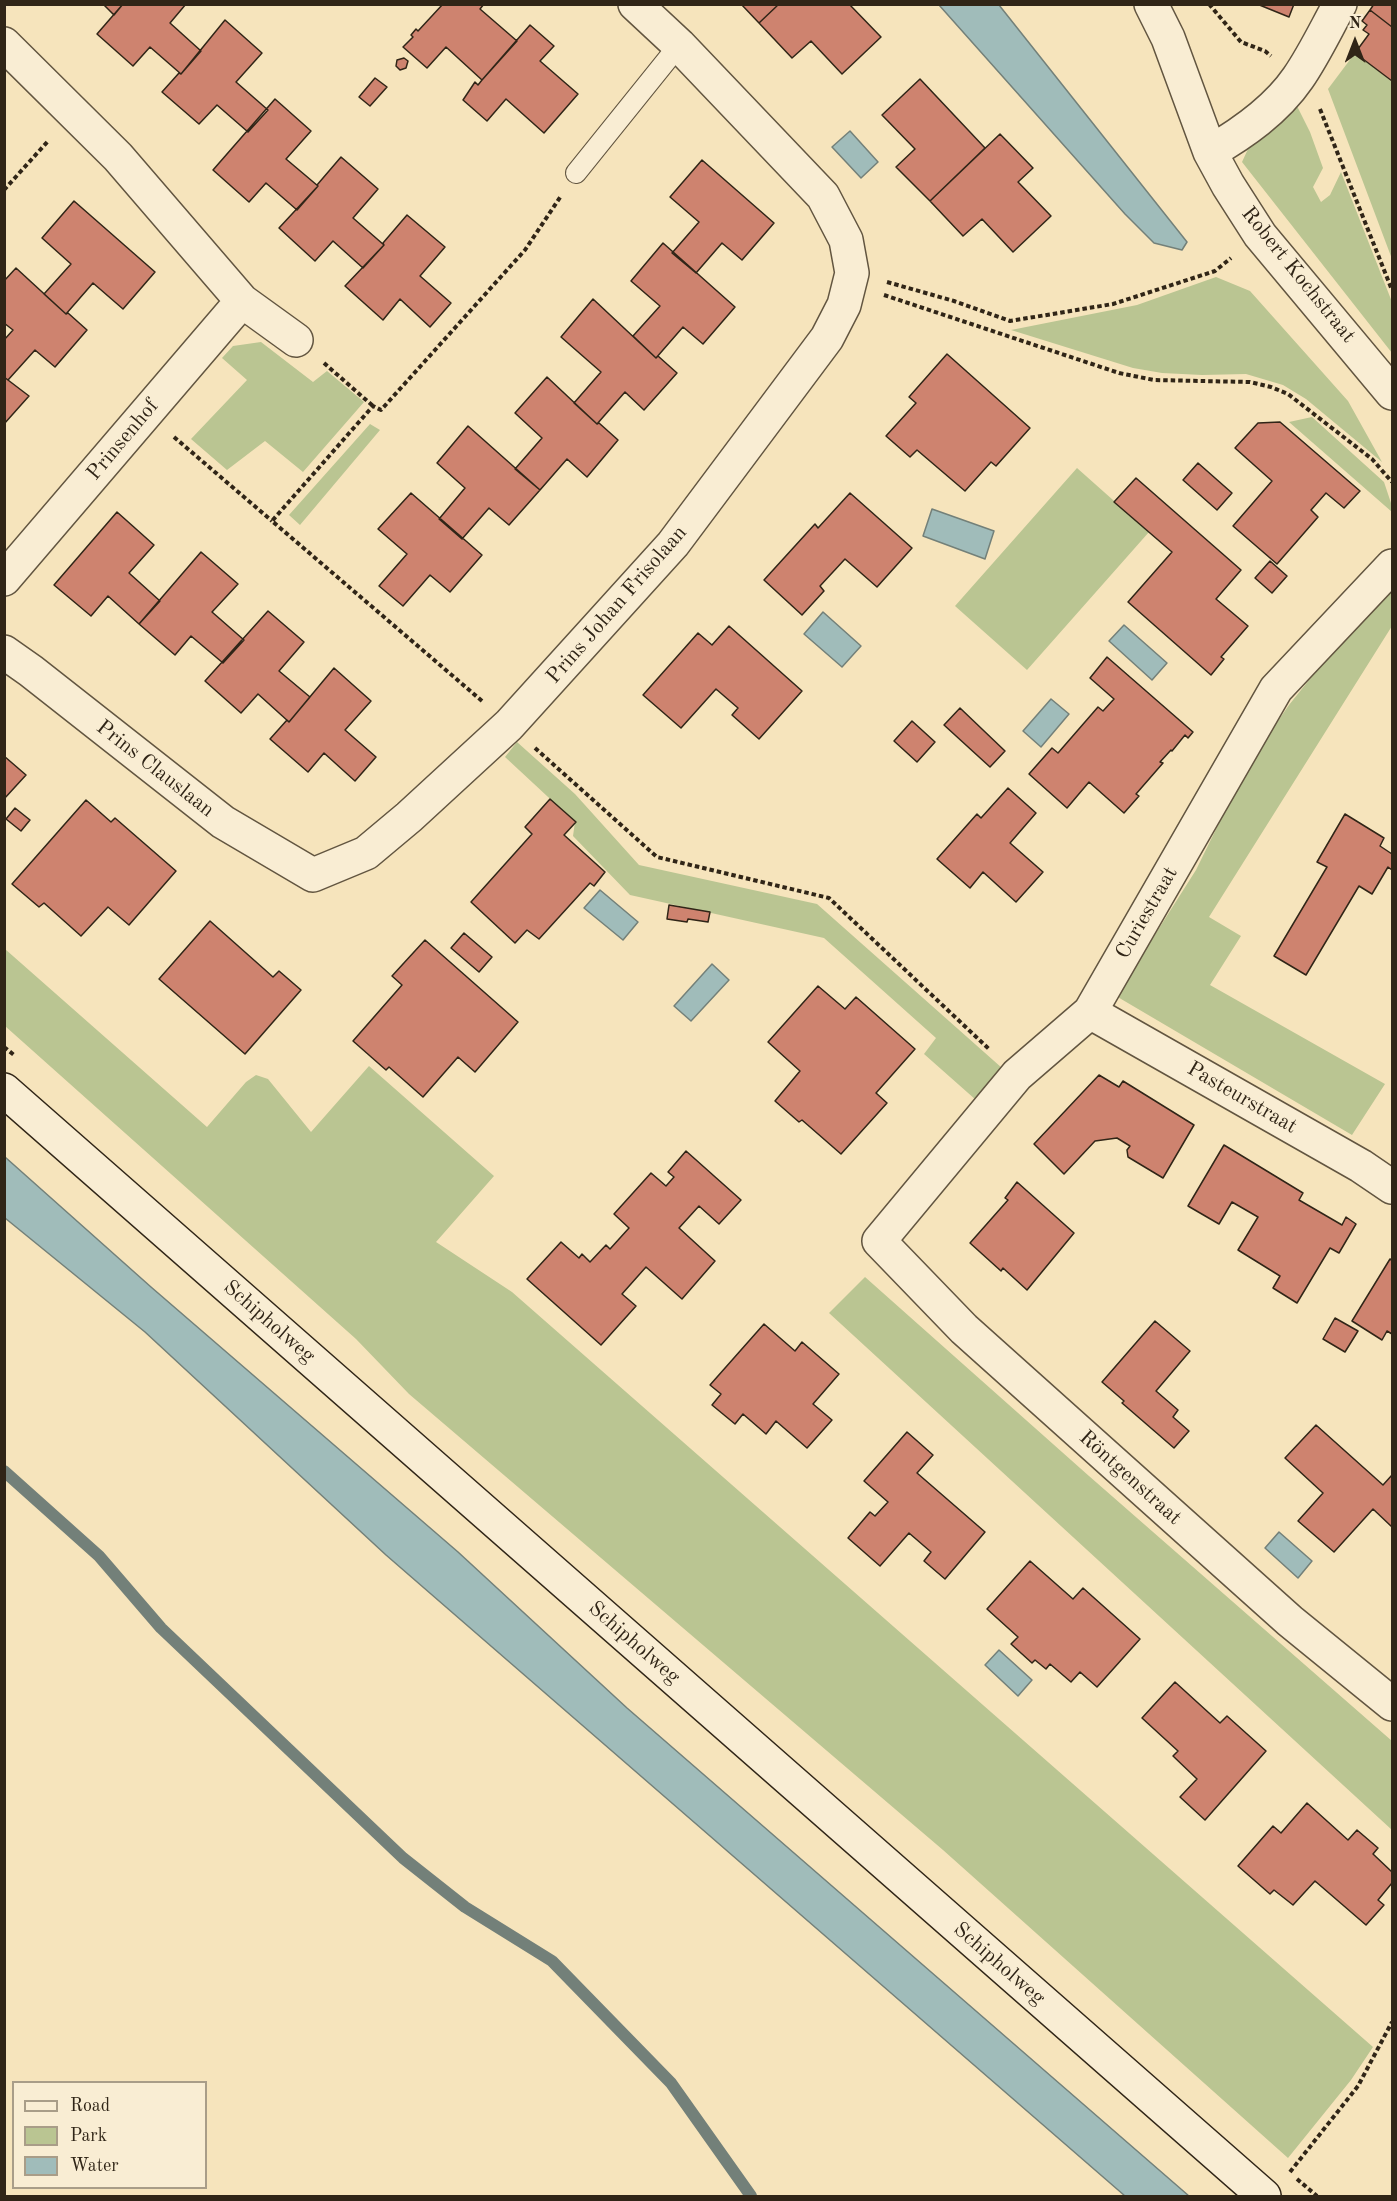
<!DOCTYPE html>
<html>
<head>
<meta charset="utf-8">
<style>
	body { margin:0 }
	#map { position:relative; width:1397px; height:2201px; overflow:hidden; background:#f6e4bc; font-family:"Old Standard TT",serif }
	canvas { display:block }
	.frame { position:absolute; inset:0; border:6px solid #302517; pointer-events:none }
	.legend { position:absolute; left:12px; top:2081px; width:195px; height:108px; box-sizing:border-box; background:#f9edd3; border:2px solid #a99d88; margin:0; padding:8px 10px; list-style:none; font-size:18px; color:#302517 }
	.legend li { display:flex; align-items:center; gap:12px; height:30px }
	.legend b { width:30px; border:2px solid #a99d88 }
	.north { position:absolute; left:1325px; top:12px; width:60px; height:60px; -webkit-text-stroke:4px #f9edd3; paint-order:stroke; rotate:0deg; font-size:16px; font-weight:700; line-height:24px; text-align:center; color:#302517 }
	.north::after { content:''; display:block; margin:auto; width:21px; height:27px; background:#302517; clip-path:polygon(50% 0,100% 100%,50% 72%,0 100%) }
</style>
</head>
<body>
<div id="map">
<canvas width="1397" height="2201"></canvas>
<div class="frame"></div>
<ul class="legend">
<li><b style="height:8px;background:#f9edd3"></b>Road</li>
<li><b style="height:16px;background:#bac592"></b>Park</li>
<li><b style="height:16px;background:#a0bcba"></b>Water</li>
</ul>
<div class="north">N</div>
</div>
<script>
const c = document.querySelector('canvas').getContext('2d');
c.lineJoin = 'round';
function fill(path, color) {
  c.fillStyle = color;
  c.fill(path, 'evenodd');
}
function stroke(path, color, width, dash) {
  c.strokeStyle = color;
  c.lineWidth = width;
  c.lineCap = dash ? 'butt' : 'round';
  c.setLineDash(dash || []);
  c.stroke(path);
}
function drawText(font, color, halo, rows, align = 'center') {
  c.font = font + ' "Old Standard TT",serif';
  c.lineWidth = 4.5;
  c.setLineDash([]);
  c.textBaseline = 'middle';
  c.strokeStyle = halo;
  c.fillStyle = color;
  for (const [text, x, y, turn = 0] of rows) {
    c.save();
    c.translate(x, y);
    c.rotate((+turn || 0) * Math.PI / 180);
    c.textAlign = isNaN(turn) ? turn : align;
    if (halo) c.strokeText(text, 0, 0);
    c.fillText(text, 0, 0);
    c.restore();
  }
}
const green = new Path2D(`
	M1355 53 1392 82V259L1328 89Z
	M1296 104 1310 132 1323 168 1313 187 1321 202 1330 195 1341 172 1392 302V353L1242 162 1248 149Z
	M1216 277 1250 291 1348 401 1382 462 1306 399 1283 385 1246 374 1202 375 1162 373 1133 368 1011 330 1137 305Z
	M261 342 313 382 327 371 364 402 303 472 265 441 227 470 191 439 247 380 222 358 233 346Z
	M1312 417 1384 482 1392 506V512L1289 422Z
	M370 424 380 430 300 525 289 515Z
	M1077 468 1149 532 1027 670 955 606Z
	M1392 581V626L1209 917 1241 936 1210 985 1385 1084 1352 1135 1116 996 1196 870 1248 764 1289 705 1358 619Z
	M517 742 575 794 639 865 817 904 1002 1068 976 1100 924 1054 936 1038 824 938 630 895 573 836 575 822 505 757Z
	M5 949 207 1127 246 1082 256 1075 268 1079 311 1132 369 1066 494 1176 436 1242 512 1292 1373 2047 1351 2080 1288 2158 943 1850 409 1394 356 1339 5 1026Z
	M865 1277 1089 1476 1392 1741V1830L829 1313Z`);
const water = new Path2D(`
	M939 5H999L1187 242 1182 250 1154 243 1125 214Z
	M850 131 878 162 861 178 832 147Z
	M932 509 994 531 985 559 923 536Z
	M823 612 861 646 842 667 804 634Z
	M1124 625 1167 663 1152 680 1109 641Z
	M1051 699 1069 714 1041 747 1023 731Z
	M600 890 638 922 623 940 584 908Z
	M712 964 729 980 691 1021 674 1006Z
	M5 1157 151 1287 458 1552 627 1708 1189 2196H1125L386 1555 145 1332 5 1218Z
	M1279 1532 1312 1561 1298 1578 1265 1548Z
	M999 1650 1032 1680 1018 1696 985 1665Z`);
const stream = new Path2D(`
	M4 1471 99 1556 161 1628 403 1858 465 1907 552 1961 671 2083 751 2196`);
const building = new Path2D(`
	M103 4H123L114 15Z
	M123 4H186L170 23 201 51 181 74 150 47 133 66 97 34Z
	M443 4H484L480 9 517 41 482 80 446 47 427 68 403 47 413 37 411 35 416 29 418 31Z
	M741 4H779L759 23Z
	M779 4H849L881 37 842 74 811 41 792 58 759 23Z
	M1257 4H1294L1289 17Z
	M1374 4H1392V27L1370 10Z
	M1370 10 1392 27V81L1355 53 1369 34 1363 30 1367 25 1362 21Z
	M225 20 262 53 236 82 268 110 248 132 217 105 199 124 162 92 179 73 181 74Z
	M530 25 554 46 540 61 578 94 544 133 506 99 487 121 463 100 475 82 478 85 482 80Z
	M404 58 408 61 406 68 400 70 396 66 397 60Z
	M375 78 387 87 370 106 359 97Z
	M920 79 985 148 930 201 896 167 915 149 882 115Z
	M275 99 311 131 286 159 318 186 297 210 266 183 249 202 213 170Z
	M1000 134 1033 168 1018 182 1051 216 1013 252 982 219 963 236 930 201Z
	M341 157 378 189 353 218 384 245 363 268 333 241 315 261 279 228 318 186 317 185Z
	M702 160 774 223 742 260 722 243 696 273 672 253 699 222 670 197Z
	M74 201 155 272 123 309 93 283 66 314 44 294 71 264 42 238Z
	M407 215 445 247 420 276 451 303 430 327 400 299 383 320 345 286 384 245 383 243Z
	M663 243 735 307 703 344 683 327 656 358 633 336 660 306 631 281Z
	M16 268 66 314 68 313 87 330 55 367 35 350 8 380 4 377V340L13 330 4 323V281Z
	M593 299 656 358 658 356 677 373 644 410 625 392 597 424 574 403 601 372 561 337Z
	M947 354 1030 428 996 466 991 462 965 491 917 450 910 457 886 436 916 403 909 397Z
	M4 377 29 396 4 424Z
	M547 377 597 424 599 423 618 440 587 477 567 459 540 490 515 469 542 438 515 413Z
	M1280 422 1360 491 1344 508 1326 493 1311 510 1318 517 1277 564 1233 526 1272 481 1235 448 1258 423Z
	M468 426 540 490 509 525 489 508 462 539 439 519 465 488 437 463Z
	M1198 463 1232 493 1217 510 1183 480Z
	M1136 478 1241 570 1216 599 1248 626 1221 657 1224 659 1211 675 1128 602 1172 552 1114 502Z
	M411 493 482 555 450 592 430 575 403 606 379 586 407 554 378 529Z
	M850 493 912 548 877 587 845 559 820 586 824 591 802 615 764 580 815 524 818 528Z
	M117 512 154 545 129 573 160 601 139 624 108 596 91 616 54 585Z
	M201 552 238 584 212 612 244 640 223 663 191 636 175 655 139 624Z
	M1270 561 1287 576 1272 593 1255 578Z
	M268 611 304 642 279 671 310 697 289 722 258 694 241 713 205 681Z
	M729 626 802 691 759 739 732 715 738 708 716 689 681 728 643 695 698 633 712 645Z
	M1107 657 1193 732 1188 738 1185 735 1172 751 1171 750 1160 762 1163 763 1136 794 1139 796 1124 813 1089 782 1067 808 1029 774 1052 748 1058 753 1098 707 1103 711 1114 699 1090 678Z
	M334 668 371 701 345 730 376 757 355 781 324 753 308 772 270 739 287 720 289 722Z
	M960 708 1005 751 990 767 944 725Z
	M912 721 935 742 917 762 894 741Z
	M4 756 26 775 4 799Z
	M1008 788 1036 813 1010 843 1043 872 1016 902 983 872 970 888 937 859 977 814 981 818Z
	M550 799 576 822 564 835 605 872 594 886 590 883 539 939 527 930 515 943 471 902 532 834 525 827Z
	M86 800 111 822 115 818 176 871 129 925 108 907 81 936 44 903 39 907 12 884Z
	M15 808 30 820 21 831 6 819Z
	M1345 814 1384 838 1380 846 1392 854V870L1388 867 1372 894 1359 886 1306 975 1274 956 1327 867 1317 862Z
	M669 905 710 912 708 922 688 919 687 922 667 919Z
	M210 921 273 977 279 971 301 990 245 1054 159 979Z
	M464 933 492 957 479 972 451 948Z
	M425 940 518 1022 475 1072 458 1057 423 1097 389 1067 386 1070 353 1041 402 985 392 976Z
	M818 986 845 1009 856 997 915 1049 876 1093 887 1103 841 1154 802 1120 799 1122 775 1101 800 1071 768 1042Z
	M1099 1075 1119 1087 1123 1081 1194 1125 1163 1178 1128 1157 1127 1150 1130 1146 1117 1138 1095 1141 1064 1174 1034 1144Z
	M1224 1145 1303 1193 1299 1200 1342 1225 1346 1217 1356 1224 1339 1253 1330 1248 1297 1303 1273 1288 1280 1276 1238 1250 1258 1217 1232 1202 1219 1224 1188 1206Z
	M686 1151 741 1200 719 1224 699 1206 679 1228 715 1261 682 1299 646 1267 622 1294 636 1306 601 1345 527 1279 561 1242 579 1258 582 1254 590 1262 606 1245 610 1249 629 1228 614 1214 651 1173 666 1186 674 1177 668 1172Z
	M1017 1182 1074 1233 1027 1290 1003 1268 1001 1271 970 1243 1008 1200 1005 1198Z
	M1390 1259 1392 1260V1334L1387 1331 1382 1340 1352 1321Z
	M1335 1318 1358 1331 1345 1352 1323 1339Z
	M1155 1321 1190 1351 1156 1391 1178 1410 1173 1417 1189 1431 1174 1448 1122 1403 1124 1401 1102 1382Z
	M764 1324 795 1351 802 1342 839 1374 813 1404 832 1420 807 1448 776 1421 766 1434 743 1414 735 1424 712 1405 721 1394 710 1385Z
	M1316 1425 1383 1485 1392 1475V1527L1373 1509 1334 1552 1298 1521 1323 1493 1285 1458Z
	M907 1432 933 1455 917 1473 985 1532 945 1579 924 1561 931 1552 909 1533 880 1566 848 1538 870 1512 875 1516 888 1502 864 1481Z
	M1030 1561 1073 1599 1083 1588 1140 1639 1097 1687 1080 1672 1071 1682 1050 1664 1046 1669 1035 1660 1032 1663 1011 1644 1018 1637 987 1609Z
	M1175 1682 1220 1723 1227 1716 1266 1751 1205 1820 1180 1797 1197 1779 1173 1756 1178 1751 1142 1718Z
	M1307 1803 1348 1840 1357 1830 1378 1848 1373 1854 1392 1872V1883L1378 1900 1384 1905 1366 1925 1315 1881 1293 1905 1274 1890 1270 1894 1238 1866 1273 1826 1281 1833Z`);
const path = new Path2D(`
	M1209 4 1241 42 1265 51 1271 56
	M1320 109 1392 290
	M4 190 49 140
	M887 282 954 301 1010 321 1113 304 1215 271 1231 258
	M884 295 1119 373 1154 380 1250 382 1271 387 1288 394 1372 459 1392 482
	M324 363 373 406
	M174 437 272 521
	M482 701 272 521 373 406 381 410 525 250 561 196
	M535 748 657 857 829 898 990 1050
	M4 1047 14 1055
	M1290 2172 1358 2086 1392 2022
	M1297 2179 1317 2196`);
const service = new Path2D(`
	M576 173 679 45`);
const minor = new Path2D(`
	M1151 4 1168 38 1210 152 1228 185 1260 235 1392 393
	M4 44 118 157 242 301 296 340
	M1210 152C1243 133 1276 110 1298 78 1314 55 1326 29 1340 4
	M1392 566 1276 689 1090 1012 1017 1075 879 1241 964 1329 1290 1621 1392 1704
	M4 579 242 301
	M4 652 31 671 223 822 313 875 366 853 409 817 509 725 673 544 827 338 844 305 852 273 846 240 823 196 679 45 635 4
	M1090 1012 1361 1166 1392 1187`);
const secondary = new Path2D(`
	M4 1090 1264 2196`);
const streetNames = [
	["Robert Kochstraat",1298,275,51],
	["Prinsenhof",123,440,-50],
	["Prins Johan Frisolaan",617,605,-49],
	["Prins Clauslaan",155,769,38],
	["Curiestraat",1147,913,-60],
	["Pasteurstraat",1242,1098,30],
	["Schipholweg",269,1322,41],
	["Röntgenstraat",1130,1478,42],
	["Schipholweg",634,1643,41],
	["Schipholweg",999,1964,41]
];
fill(green, '#bac592');
fill(water, '#a0bcba');
stroke(water, '#738079', 1.5);
stroke(stream, '#738079', 12);
fill(building, '#ce836f');
stroke(building, '#302517', 1.5);
stroke(service, '#625540', 22);
stroke(minor, '#625540', 36);
stroke(secondary, '#302517', 36);
stroke(path, '#302517', 4, [4.5, 3]);
stroke(service, '#f9edd3', 20);
stroke(minor, '#f9edd3', 33);
stroke(secondary, '#f9edd3', 33);
drawText('21px', '#302517', '#f9edd3', streetNames);
</script>
</body>
</html>
